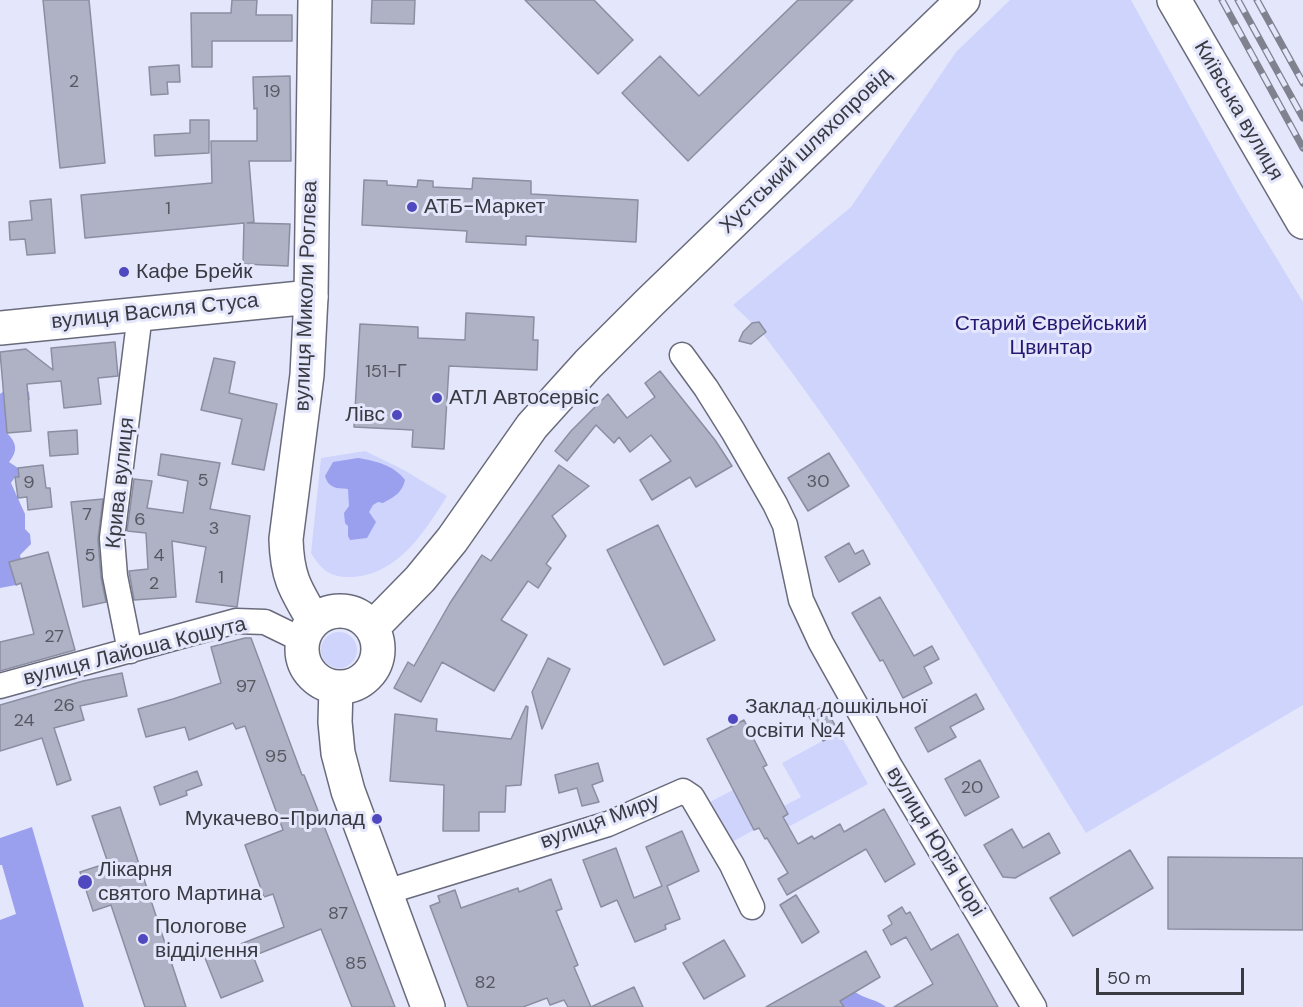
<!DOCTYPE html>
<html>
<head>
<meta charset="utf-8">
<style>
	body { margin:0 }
	#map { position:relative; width:1303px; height:1007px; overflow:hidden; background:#e4e7fb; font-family:"DM Sans",sans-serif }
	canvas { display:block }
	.scale { position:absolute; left:1096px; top:968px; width:148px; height:27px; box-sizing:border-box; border:3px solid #393a42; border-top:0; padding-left:8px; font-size:18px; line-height:21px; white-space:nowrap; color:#393a42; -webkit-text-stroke:4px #e4e7fb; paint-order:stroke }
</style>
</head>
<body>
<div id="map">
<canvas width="1303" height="1007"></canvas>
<div class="scale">50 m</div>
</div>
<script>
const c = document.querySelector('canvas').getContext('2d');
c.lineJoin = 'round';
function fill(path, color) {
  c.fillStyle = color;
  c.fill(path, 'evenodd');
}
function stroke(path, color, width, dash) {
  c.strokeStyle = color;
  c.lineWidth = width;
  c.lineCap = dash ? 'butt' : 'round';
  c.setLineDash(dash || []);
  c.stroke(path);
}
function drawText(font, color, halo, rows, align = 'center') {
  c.font = font + ' "DM Sans",sans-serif';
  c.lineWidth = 6;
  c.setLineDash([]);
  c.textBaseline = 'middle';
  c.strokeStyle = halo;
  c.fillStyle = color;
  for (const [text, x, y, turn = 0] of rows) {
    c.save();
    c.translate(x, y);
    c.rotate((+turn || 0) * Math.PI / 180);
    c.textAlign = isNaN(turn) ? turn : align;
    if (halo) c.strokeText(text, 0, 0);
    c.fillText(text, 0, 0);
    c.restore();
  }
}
const green = new Path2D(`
	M1010 0H1131L1239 196 1303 302V705L1086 833C982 665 884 491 763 334L751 344 744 342 741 336 752 323 733 305 851 207 956 52Z
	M365 451 404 470 447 496C424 533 396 578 347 577 329 577 320 568 311 553L321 458Z
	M321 650a18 18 0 1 1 36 0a18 18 0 1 1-36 0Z
	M839 732 868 784 788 827 783 817 784 806 801 797 782 763Z
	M767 772 770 780 737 798 754 830 732 842 708 803Z`);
const forest = new Path2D(`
	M22 388 29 392 30 400 23 405 7 433C17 443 18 451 9 462L18 468 19 477H15L11 483 25 514V529L30 534 31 544 20 555 21 559 10 562 16 585 0 588V394L4 391Z
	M358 458C375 461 394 465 405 480 402 493 394 497 383 503L378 502 373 505 369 512 376 522 367 538 350 540 348 536V526L345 523 344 513 349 506 348 489C337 488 329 489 325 476L333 462Z
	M32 827 84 1007H0V920L16 914 2 865H0V838Z
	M855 992C865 999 876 999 886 1007H844L840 1001Z`);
const building = new Path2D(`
	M43 0H89L105 163 60 168Z
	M232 0H257L256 15H292V41H212V67H192L191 13H231Z
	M372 0H415L414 24 371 23Z
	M525 0H594L633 40 598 74Z
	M798 0H853L688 161 622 93 660 56 699 96Z
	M179 65 180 82H167L168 94 151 95 149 67Z
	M290 76 291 161H249L254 222 247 223 290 224 288 266 243 264 244 223 85 238 81 195 212 183 211 141H257V108L254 109 253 77Z
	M190 120H209V153L155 156 154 135 190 133Z
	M473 178 531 181V194L638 200 636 242 526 236V245L466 242 467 231 362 225 364 180 387 181V185L417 187 418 180 433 181V187L472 189Z
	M51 199 55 253 27 255 25 239 10 240 9 222 32 220 30 201Z
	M466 313 534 317 533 340H538L537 370 449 366 444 449 412 447 413 430 354 427 360 324 418 327V338L465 340Z
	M759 322 766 332 751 344 739 341 743 332 752 323Z
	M115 342 118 376 98 378 101 404 64 408 61 381 27 384 31 431 7 433 0 352 26 349 53 370 51 348Z
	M214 358 235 362 229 393 277 404 264 470 232 464 242 419 201 410Z
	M660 371 715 440 732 466 696 487 690 477 652 500 640 480 671 461 651 435 630 452 619 437 614 443 596 425 567 461 555 451 571 431 608 394 627 418 655 397 645 383Z
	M77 430 78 454 50 456 48 432Z
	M829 453 849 486 808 511 788 478Z
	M161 454 220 463 210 509 250 516 237 607 196 602 206 547 172 541 176 597 134 600 129 571 148 569 146 533 127 531 134 479 152 481 147 508 183 513 188 481 158 475Z
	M43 465 46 488H50L52 507 28 510 27 497 18 498 15 477H19L18 468Z
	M559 465 589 486 552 516 566 536 546 564 551 568 538 588 528 581 501 620 527 635 494 691 442 662 421 702 394 688 408 662 414 666 450 603 482 555 491 561Z
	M103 499 98 539 101 577 106 602 83 607 71 502Z
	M658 525 715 640 664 665 607 550Z
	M849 543 855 554 863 550 870 564 839 582 825 557Z
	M48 552 75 650 0 671V642L34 634 21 583 16 585 9 562Z
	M880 597 914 656 932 646 939 659 924 667 932 683 903 698 883 660 880 661 852 613Z
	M245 638H251L302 775H304L395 1007H352L321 929 253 956 263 981 221 998 205 958 284 927 273 894 264 897 245 845 283 830 245 726 236 729 233 723 189 740 185 727 146 737 138 709 173 699 221 683 211 647Z
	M548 658 570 669 542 729 532 692Z
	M122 673 127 696 80 706 84 720 54 728 71 780 57 785 42 738 0 751V705L83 681Z
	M976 694 984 709 950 727 956 737 928 752 915 728Z
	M526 706 528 707 521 785 506 786 505 812H479V831H443L444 785 390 781 395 714 437 719 436 731 511 739Z
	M824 706 839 732 823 741 808 715Z
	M744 720 767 765 763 767 788 814 783 817 798 844 812 836 814 839 840 824 844 832 884 809 915 864 885 882 866 849 787 895 778 879 788 873 767 838 765 839 759 828 754 830 707 739Z
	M980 760 999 797 965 816 945 779Z
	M598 763 603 781 592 785 599 802 582 806 577 788 559 793 555 775Z
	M197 771 202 785 186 791 187 795 160 805 154 787Z
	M120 807 138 861 186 1007H145L111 905 93 911 80 872 108 863 92 816Z
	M1012 829 1023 848 1049 833 1060 853 1015 878 1003 877 984 845Z
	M682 831 699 871 667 886 680 919 665 925 666 929 635 942 617 900 601 907 583 860 616 848 634 898 662 886 646 847Z
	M1130 850 1153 888 1073 936 1050 898Z
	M1168 857 1303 858V930L1168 929Z
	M551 879 562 909 556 911 578 965 574 967 591 1007 634 987 643 1007H568L564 1000 550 1005 547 998 523 1007H468L430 906 440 902 438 896 455 890 461 908 518 888 519 892Z
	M796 895 819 932 802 943 780 905Z
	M902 907 906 914 910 912 931 950 958 934 998 1007H894L933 984 906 937 891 945 883 930 892 924 888 916Z
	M724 940 745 976 704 999 683 963Z
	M866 951 880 977 840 1001 844 1007H766Z`);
const street = new Path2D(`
	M682 355 706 388 733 431 775 504 785 525 801 600 821 643 891 768 1034 1007
	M130 651 115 576 112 538 140 314
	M0 686 236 621 265 622 302 640
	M386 892 608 824 683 791 692 797 732 865 752 907`);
const secondary = new Path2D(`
	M1174 0 1303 222
	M311 297 315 0
	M336 688 335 722 338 753 348 791 428 1007`);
const primary = new Path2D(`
	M0 328 311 297 307 375 286 539C287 577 295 589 314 621
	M302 649a38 38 0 1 1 76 0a38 38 0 1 1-76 0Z
	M372 628 420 579 452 540 532 426 588 364 650 302 963 0`);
const rail = new Path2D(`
	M1222 0 1303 148
	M1238 0 1303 118
	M1257 0 1303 83`);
const markers = [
	[412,207,6,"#5048bf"],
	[124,272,6,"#5048bf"],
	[437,398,6,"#5048bf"],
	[397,415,6,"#5048bf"],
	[733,719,6,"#5048bf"],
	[377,819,6,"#5048bf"],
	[85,882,8,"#5048bf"],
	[143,939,6,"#5048bf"]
];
const numberNames = [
	["2",74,82],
	["19",272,92],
	["1",168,209],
	["151-Г",386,372],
	["5",203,481],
	["30",818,482],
	["9",29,483],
	["7",87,515],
	["6",140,520],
	["3",214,529],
	["5",90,556],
	["4",159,556],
	["1",221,578],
	["2",154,584],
	["27",54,637],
	["97",246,687],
	["26",64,706],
	["24",24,721],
	["95",276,757],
	["20",972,788],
	["87",338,914],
	["85",356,964],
	["82",485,983]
];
const streetNames = [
	["Київська вулиця",1238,111,60],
	["Хустський шляхопровід",806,151,-44],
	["вулиця Миколи Роглєва",307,296,-88],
	["вулиця Василя Стуса",155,312,-6],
	["Крива вулиця",121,483,-84],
	["вулиця Лайоша Кошута",135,652,-14],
	["вулиця Миру",600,822,-20],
	["вулиця Юрія Чорі",935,842,59]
];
const poiNames = [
	["АТБ-Маркет",424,207],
	["Кафе Брейк",136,272],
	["АТЛ Автосервіс",449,398],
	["Лівс",385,415,"right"],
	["Заклад дошкільної",745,707],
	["освіти №4",745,731],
	["Мукачево-Прилад",365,819,"right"],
	["Лікарня",98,870],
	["святого Мартина",98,894],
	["Пологове",155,927],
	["відділення",155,951]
];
const parkNames = [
	["Старий Єврейський",1051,324],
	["Цвинтар",1051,348]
];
fill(green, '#cfd4fd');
fill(forest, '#9a9fee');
fill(building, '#afb1c4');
stroke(building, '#8b8ea0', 1.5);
stroke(street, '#696b7c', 27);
stroke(secondary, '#696b7c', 36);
stroke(primary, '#696b7c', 36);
stroke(street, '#fff', 24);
stroke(secondary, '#fff', 33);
stroke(primary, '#fff', 33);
stroke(rail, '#80828f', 7);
stroke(rail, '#e4e7fb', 4.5, [14]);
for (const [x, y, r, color] of markers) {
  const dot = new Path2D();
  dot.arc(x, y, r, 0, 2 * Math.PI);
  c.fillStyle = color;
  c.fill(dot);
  stroke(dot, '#e4e7fb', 2);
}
drawText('18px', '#565862', null, numberNames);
drawText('21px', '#393a42', '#e4e7fb', streetNames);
drawText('21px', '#393a42', '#e4e7fb', poiNames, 'left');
drawText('21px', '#261872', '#e4e7fb', parkNames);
</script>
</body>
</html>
